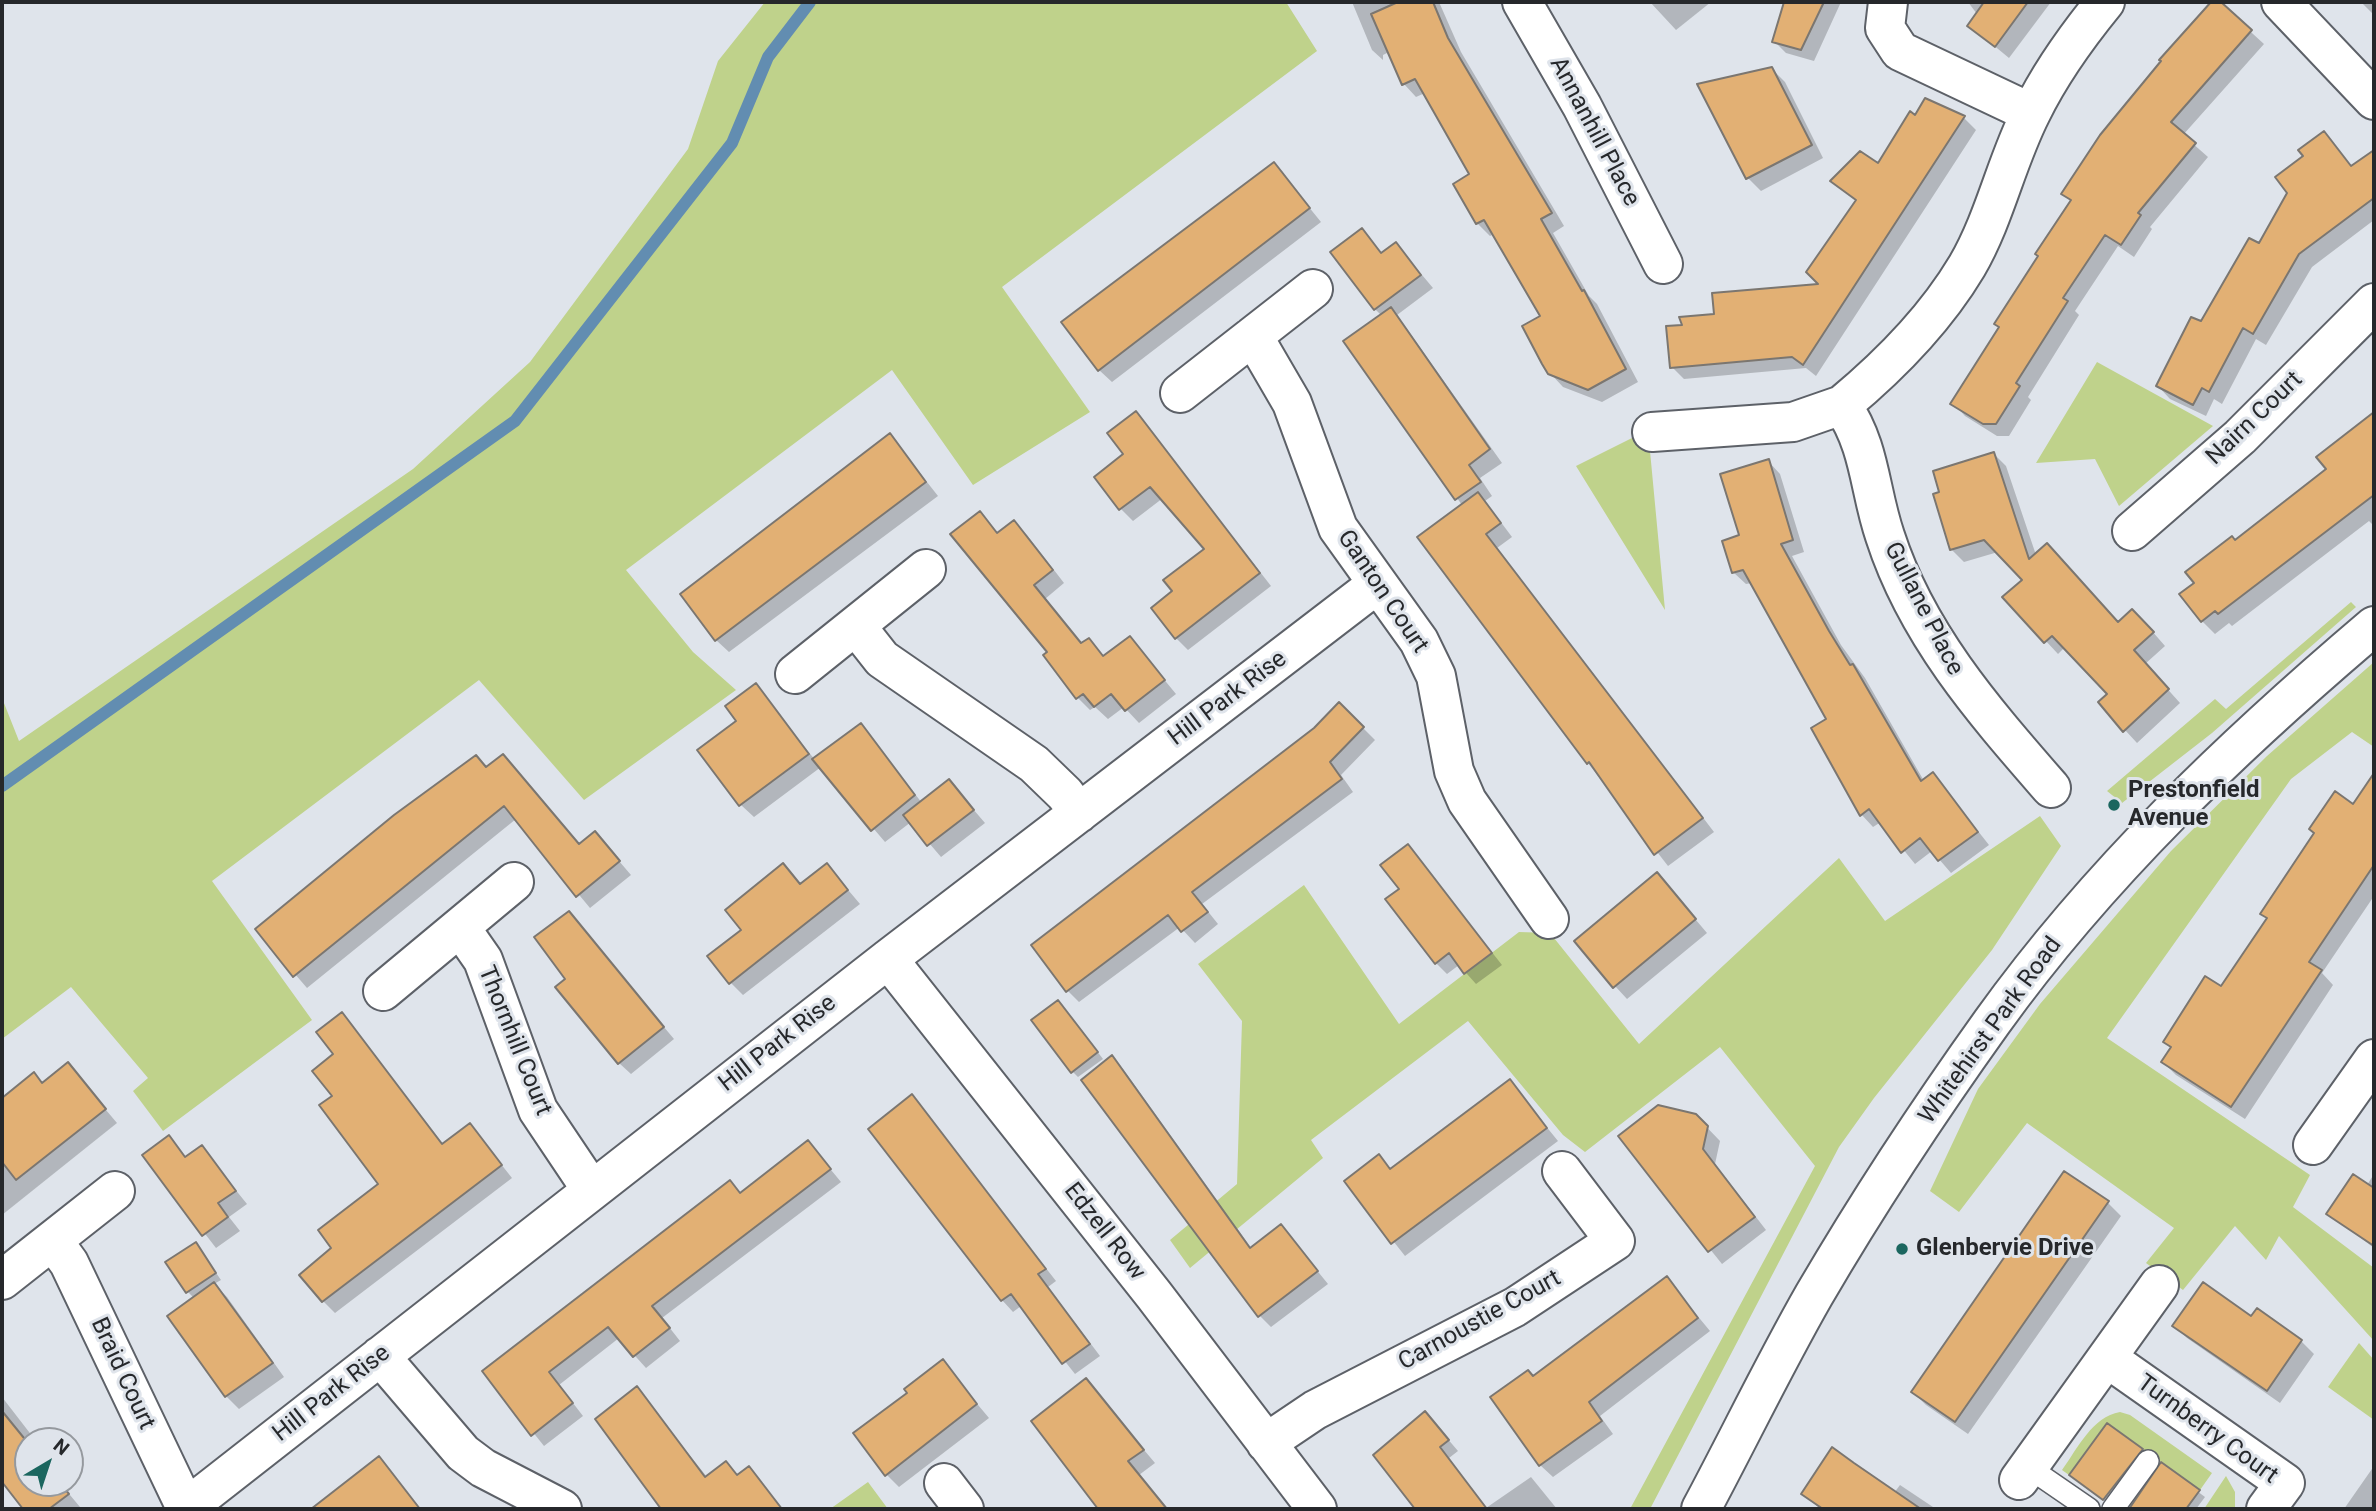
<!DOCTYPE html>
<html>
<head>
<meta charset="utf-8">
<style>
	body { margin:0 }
	#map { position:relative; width:2376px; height:1511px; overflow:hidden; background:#dfe4eb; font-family:Roboto,sans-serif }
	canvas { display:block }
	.frame { position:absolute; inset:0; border:4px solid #26282b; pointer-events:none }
	.north { position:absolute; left:14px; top:1427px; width:70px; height:70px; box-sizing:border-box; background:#dfe4eb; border:2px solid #95999e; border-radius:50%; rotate:39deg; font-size:19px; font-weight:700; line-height:28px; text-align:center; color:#26282b }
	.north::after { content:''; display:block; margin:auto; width:24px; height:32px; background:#1b665f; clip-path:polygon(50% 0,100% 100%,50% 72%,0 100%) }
</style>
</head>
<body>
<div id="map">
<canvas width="2376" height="1511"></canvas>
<div class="frame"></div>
<div class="north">N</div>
</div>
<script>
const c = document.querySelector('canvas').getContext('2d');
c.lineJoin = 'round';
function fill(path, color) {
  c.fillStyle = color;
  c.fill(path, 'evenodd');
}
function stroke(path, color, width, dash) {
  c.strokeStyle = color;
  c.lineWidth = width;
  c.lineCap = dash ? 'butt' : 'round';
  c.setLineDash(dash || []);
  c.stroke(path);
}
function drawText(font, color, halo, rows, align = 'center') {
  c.font = font + ' Roboto,sans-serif';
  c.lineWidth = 6;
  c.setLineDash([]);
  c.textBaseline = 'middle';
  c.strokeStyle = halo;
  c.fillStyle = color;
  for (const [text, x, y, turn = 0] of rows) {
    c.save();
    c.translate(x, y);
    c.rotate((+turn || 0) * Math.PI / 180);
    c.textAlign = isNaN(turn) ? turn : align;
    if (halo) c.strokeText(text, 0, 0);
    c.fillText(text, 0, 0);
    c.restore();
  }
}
const green = new Path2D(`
	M765 2H1286L1317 51 1002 287 1090 412 973 485 892 370 626 570 693 652 736 690 584 800 479 680 212 881 312 1020 163 1131 133 1091 148 1078 71 987 2 1039V698L19 741 413 469 530 362 688 149 718 61Z
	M2097 362 2213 426 2119 506 2095 459 2036 463Z
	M1636 436 1650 451 1665 610 1576 466Z
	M2351 602 2356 607 2212 733 2122 803 2107 791 2215 699 2226 709Z
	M2374 662V747L2352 732 2291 779 2107 1038 2310 1175 2293 1207 2374 1268V1341L2279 1236 2266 1260 2235 1226 2183 1290 2146 1263 2174 1228 2027 1123 1959 1212 1930 1191 1978 1089 2040 1004 2171 851 2267 756Z
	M2040 816 2061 846 1992 950 1874 1098 1839 1147 1650 1509H1630L1815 1166 1720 1047 1585 1152 1563 1135 1468 1021 1311 1140 1323 1158 1190 1268 1170 1240 1237 1184 1242 1021 1198 964 1304 885 1399 1024 1519 932 1550 933 1639 1044 1839 858 1885 921Z
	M2359 1343 2374 1360V1420L2328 1387Z
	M2120 1412 2130 1415 2212 1473 2200 1490 2107 1423 2069 1475 2062 1470C2078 1448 2092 1417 2120 1412Z
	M2226 1476 2235 1492V1509H2204Z
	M868 1482 888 1509H830Z`);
const shadow = new Path2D(`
	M1352 2H1439L1461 52 1564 226 1553 233 1589 296 1597 304 1638 382 1602 402 1563 387 1550 373 1542 316 1494 234 1490 236 1477 223 1471 175 1425 93 1416 97 1404 84 1389 52 1383 55V60L1372 50Z
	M1650 2H1711L1676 30Z
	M1784 2H1841L1814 61 1786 53 1774 41Z
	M1968 2H2051L2009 58 1969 25 1977 14Z
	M2214 2H2218L2264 44 2183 135 2208 157 2150 227 2152 229 2134 257 2118 246 2075 311 2079 315 2028 397 2031 400 2009 436H1997L1965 416 1953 403 2001 328 2071 202 2063 193 2163 61 2162 60Z
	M2361 2H2374V15Z
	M1772 69 1785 82 1823 158 1761 191 1748 178Z
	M1916 117 1964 118 1976 130 1816 376 1806 368 1684 379 1672 367 1685 326 1822 286 1857 202 1832 181 1878 165Z
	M2324 133 2352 167 2372 153 2374 155V220L2312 267 2266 345 2256 339 2222 404 2214 399 2206 416 2170 399 2158 386 2260 245 2305 156Z
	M1274 164 1321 222 1112 382 1099 370Z
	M1362 230 1383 254 1396 244 1433 288 1397 315 1502 463 1480 478 1492 496 1485 501 1512 537 1497 548 1714 832 1668 866 1588 763 1462 505 1345 342 1382 316 1375 309Z
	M1136 413 1271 586 1188 650 1176 638 1175 591 1207 549 1163 498 1133 521 1121 509 1125 455Z
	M2374 414V526L2369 521 2232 626 2229 623 2215 634 2202 621 2196 583 2235 542 2328 469 2319 457Z
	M890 435 938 496 729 652 716 640Z
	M1994 454 2006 466 2036 555 2118 623H2145L2165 646 2145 664 2180 703 2137 743 2125 730 2109 694 2065 647 2058 654 2005 597 2024 580 1998 552 1964 562 1951 549Z
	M1768 461 1780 474 1804 552 1792 556 1841 645 1865 678 1924 781 1933 774 1989 845 1951 873 1932 851 1915 864 1881 822 1873 827 1861 814 1829 720 1752 583 1746 584 1733 572 1741 537Z
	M980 513 999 534 1014 522 1027 535 1064 583 1045 599 1083 645 1089 640 1105 657 1130 638 1176 694 1139 723 1124 707 1108 719 1095 707 1090 710 1078 698 1049 653Z
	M755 685 815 760 861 725 922 803 949 781 985 823 941 857 911 822 885 842 821 767 754 817 741 805 739 721Z
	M1339 704 1375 740 1341 775 1353 792 1202 904 1218 924 1195 943 1180 927 1079 1002 1067 990Z
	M487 769H515L580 845 595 833 631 875 590 908 516 819 307 988 257 930Z
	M2374 776V896L2322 973 2333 985 2245 1119 2176 1075 2163 1062 2172 1049 2165 1042 2222 989Z
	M1408 846 1502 965 1476 984 1459 965 1447 974 1436 963 1401 889Z
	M827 865 860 904 743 995 730 982 801 886Z
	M1657 874 1707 933 1627 999 1615 986Z
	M569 914 674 1039 631 1074 619 1063 568 979Z
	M1064 1008 1103 1059 1078 1077 1072 1071Z
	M342 1014 444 1145 470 1125 512 1178 335 1313 323 1301 334 1248 380 1184 334 1096Z
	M1112 1057 1123 1069 1252 1249 1281 1226 1328 1284 1271 1327 1260 1316Z
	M68 1065 117 1123 2 1215V1115Z
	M1510 1082 1558 1141 1405 1256 1346 1181 1379 1156 1392 1170Z
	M911 1096 1056 1281 1048 1287 1100 1356 1075 1374 1021 1306 1013 1312 1002 1300Z
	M1695 1115 1720 1141 1715 1164 1766 1230 1722 1264 1620 1137Z
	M169 1137 187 1158 201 1147 247 1204 229 1217 240 1231 216 1248 144 1155Z
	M808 1142 841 1182 662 1318 680 1341 646 1368 619 1338 559 1385 583 1416 544 1446 484 1371 730 1182 742 1194Z
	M2065 1174 2108 1203 2121 1216 1968 1434 1926 1405 1913 1392Z
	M2374 1174V1248L2329 1214 2367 1185Z
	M196 1244 221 1280 214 1284 227 1297 284 1377 239 1409 226 1396 194 1298 187 1291Z
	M1667 1279 1710 1331 1600 1416 1613 1434 1553 1477 1540 1465 1534 1378Z
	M2252 1318 2301 1341 2314 1354 2280 1403 2187 1338 2174 1325Z
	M942 1362 989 1418 899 1487 886 1474 910 1394Z
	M1086 1381 1155 1463 1139 1475 1167 1509H1103L1033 1421Z
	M637 1389 707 1477 726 1464 738 1476 749 1468 783 1509H717L706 1495 687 1509H666Z
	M2 1397 36 1441H28V1483H60L80 1507 76 1509H26L2 1479Z
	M1435 1424 1458 1451 1449 1458 1486 1508 1531 1477 1557 1509H1417L1375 1455Z
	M2142 1450 2148 1456 2110 1505 2077 1481Z
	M379 1458 421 1509H311Z
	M2161 1464 2205 1497 2196 1509H2131Z
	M2374 1466V1509H2344Z
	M1900 1485 1936 1509H1820L1803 1493H1894Z`);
const stream = new Path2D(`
	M2 786 515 421 732 143 768 57 810 2`);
const building = new Path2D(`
	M1398 2H1433L1448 38 1552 213 1541 219 1582 291 1584 290 1626 369 1588 390 1548 374 1542 364 1522 326 1540 316 1484 220 1476 224 1453 184 1469 174 1415 79 1402 85 1371 14Z
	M1784 2H1824L1801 50 1772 42Z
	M1984 2H2028L1995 47 1967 26Z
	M2211 2H2221L2252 30 2171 122 2196 143 2138 213 2141 215 2121 245 2105 235 2063 298 2068 301 2016 383 2020 386 1996 424H1983L1950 404 1999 327 1994 324 2038 256 2035 254 2071 200 2061 194 2100 135 2161 61 2159 60Z
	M1772 67 1812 145 1746 179 1697 84Z
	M1925 98 1965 116 1803 365 1792 357 1670 368 1666 326 1682 325 1679 317 1714 314 1712 293 1818 284 1806 272 1856 200 1830 181 1860 151 1878 163 1910 111 1915 115Z
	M2324 131 2351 166 2374 150V198L2299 254 2253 334 2243 328 2209 392 2202 388 2193 405 2156 386 2191 317 2201 321 2249 238 2259 243 2287 193 2275 177 2303 156 2298 150Z
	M1274 162 1310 208 1098 371 1061 322Z
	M1362 228 1381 253 1396 242 1421 275 1374 310 1330 252Z
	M1391 307 1490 449 1469 465 1481 482 1455 500 1343 341Z
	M1136 411 1260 573 1175 639 1151 608 1172 591 1163 580 1204 549 1150 487 1119 510 1094 477 1123 454 1107 433Z
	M2374 412V495L2218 614 2215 611 2201 622 2179 594 2194 583 2185 572 2232 536 2235 540 2326 469 2316 457Z
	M890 433 926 482 715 641 680 594Z
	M1994 452 2029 559 2047 543 2118 622 2132 609 2154 632 2134 650 2169 689 2123 732 2098 702 2107 694 2052 636 2044 643 2002 597 2022 580 1984 540 1950 550 1933 494 1939 492 1933 471Z
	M1769 459 1793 540 1781 544 1829 631 1850 665 1853 664 1921 781 1933 772 1978 832 1938 861 1920 838 1901 853 1869 809 1860 816 1811 728 1826 719 1743 570 1732 573 1722 541 1739 535 1720 474Z
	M1478 492 1501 523 1486 534 1703 818 1654 855 1589 762 1587 764 1417 537Z
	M980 511 997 533 1014 520 1053 570 1034 585 1081 643 1089 638 1103 656 1130 636 1165 680 1125 711 1111 694 1094 707 1083 694 1076 699 1043 655 1047 652 950 534Z
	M756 683 809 754 739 806 697 750 736 721 725 706Z
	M1339 702 1364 727 1330 762 1342 779 1192 892 1208 912 1181 932 1168 915 1066 992 1031 945 1314 728Z
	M861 723 915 795 871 831 812 759Z
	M503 754 579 844 595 831 620 861 576 897 504 806 293 977 255 929 394 815 476 755 486 767Z
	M2374 773V865L2309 962 2322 970 2231 1107 2161 1062 2171 1047 2163 1042 2205 976 2221 986 2267 918 2260 914 2314 833 2309 829 2335 791 2353 804Z
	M949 779 974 810 927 846 903 815Z
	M1408 844 1492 953 1464 974 1449 953 1435 964 1385 899 1399 889 1380 865Z
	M783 863 800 884 827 863 848 890 729 984 707 956 741 930 725 910Z
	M1657 872 1696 919 1613 988 1574 941Z
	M569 911 664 1027 618 1064 555 987 565 979 534 937Z
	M1058 1000 1098 1052 1071 1073 1031 1020Z
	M342 1012 442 1144 470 1123 502 1165 322 1302 299 1275 331 1248 318 1230 378 1184 319 1105 332 1096 312 1071 333 1054 316 1032Z
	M1112 1055 1250 1248 1281 1224 1318 1271 1258 1317 1081 1080Z
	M68 1062 106 1109 16 1180 2 1162V1098L34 1072 42 1083Z
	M1510 1079 1547 1128 1391 1244 1344 1181 1379 1154 1390 1169Z
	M912 1094 1046 1269 1038 1274 1090 1344 1062 1364 1011 1294 1001 1301 868 1129Z
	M1658 1105 1696 1114 1708 1126 1703 1149 1755 1217 1708 1252 1618 1136Z
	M169 1135 185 1157 202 1145 236 1191 218 1203 228 1217 202 1236 142 1155Z
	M808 1140 831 1169 652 1306 670 1328 633 1357 608 1327 549 1372 573 1403 531 1436 482 1371 730 1180 740 1193Z
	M2064 1171 2109 1201 1955 1422 1911 1392Z
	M2353 1174 2374 1188V1246L2326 1214Z
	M196 1242 216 1273 186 1293 165 1262Z
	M1667 1276 1698 1318 1589 1402 1602 1421 1539 1466 1490 1397 1528 1370 1533 1376Z
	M214 1282 273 1363 225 1397 167 1316Z
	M2203 1282 2251 1316 2257 1308 2302 1340 2267 1391 2172 1326Z
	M943 1359 977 1404 885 1476 853 1433 907 1393 904 1389Z
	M1086 1378 1144 1450 1128 1461 1167 1509H1098L1031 1421Z
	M637 1386 705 1477 726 1461 737 1475 749 1466 782 1509H661L595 1419Z
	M2 1411 28 1443V1483H60L69 1494 49 1509H23L2 1482Z
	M1425 1411 1449 1440 1440 1447 1487 1509H1415L1373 1455Z
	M2107 1423 2143 1449 2103 1500 2069 1475Z
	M1832 1447 1854 1463 1921 1509H1823L1801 1494Z
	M379 1456 420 1509H311Z
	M2161 1462 2200 1490 2186 1509H2129Z`);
const service = new Path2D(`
	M2028 1467 2089 1509
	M2113 1509 2148 1461`);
const minor = new Path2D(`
	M1522 2 1582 106 1663 264
	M1888 2 1885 28 1900 51 2031 113
	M2281 2 2374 100
	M1253 336 1292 403 1338 528 1419 641 1436 676 1454 771 1467 801 1549 919
	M1180 393 1313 289
	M1652 432 1793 422 1842 405
	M2132 531 2240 437 2374 303
	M856 626 882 659 1034 764 1065 794 1079 813
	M795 674 926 569
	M2051 788C1984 711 1917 635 1885 536 1869 489 1871 448 1842 405 1889 366 1936 318 1967 266 1995 218 2006 162 2031 113 2050 74 2078 35 2105 2
	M460 927 483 960 538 1110 591 1189
	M888 959 1154 1295 1317 1509
	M383 991 514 882
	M2313 1145 2374 1059
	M53 1241 69 1263 186 1508
	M2 1280 115 1191
	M380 1356 463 1453 483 1468 562 1509
	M2107 1358 2285 1483 2266 1509
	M1266 1443 1315 1410 1515 1307 1615 1241 1562 1171
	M2019 1480 2159 1285
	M944 1483 964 1509
	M185 1509 888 959 1376 585`);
const tertiary = new Path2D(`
	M1701 1509C1739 1438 1774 1365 1814 1295 1869 1201 1929 1110 1992 1022 2099 873 2235 744 2374 626`);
const markers = [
	[2114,805,7,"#1b665f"],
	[1902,1249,7,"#1b665f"]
];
const streetNames = [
	["Annanhill Place",1594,132,62],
	["Nairn Court",2255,419,-44],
	["Ganton Court",1382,592,56],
	["Gullane Place",1923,609,63],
	["Hill Park Rise",1228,699,-37],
	["Whitehirst Park Road",1991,1031,-54],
	["Thornhill Court",514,1041,68],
	["Hill Park Rise",778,1044,-38],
	["Edzell Row",1104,1232,52],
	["Carnoustie Court",1480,1321,-29],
	["Braid Court",122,1374,65],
	["Hill Park Rise",332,1394,-38],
	["Turnberry Court",2207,1430,36]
];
const poiNames = [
	["Prestonfield",2128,791],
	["Avenue",2128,819],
	["Glenbervie Drive",1916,1249]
];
fill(green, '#bfd28b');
fill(shadow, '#0003');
stroke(stream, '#628db1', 12);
fill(building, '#e2b074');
stroke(building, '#7b7670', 2);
stroke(service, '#5d6168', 24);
stroke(minor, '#5d6168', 42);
stroke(tertiary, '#5d6168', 42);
stroke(service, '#fff', 21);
stroke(minor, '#fff', 38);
stroke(tertiary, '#fff', 38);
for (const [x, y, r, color] of markers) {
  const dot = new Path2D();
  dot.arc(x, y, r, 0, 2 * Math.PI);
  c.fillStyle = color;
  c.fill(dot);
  stroke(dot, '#dfe4eb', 2.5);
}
drawText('24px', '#26282b', '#dfe4eb', streetNames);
drawText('bold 24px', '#26282b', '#dfe4eb', poiNames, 'left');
</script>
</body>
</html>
